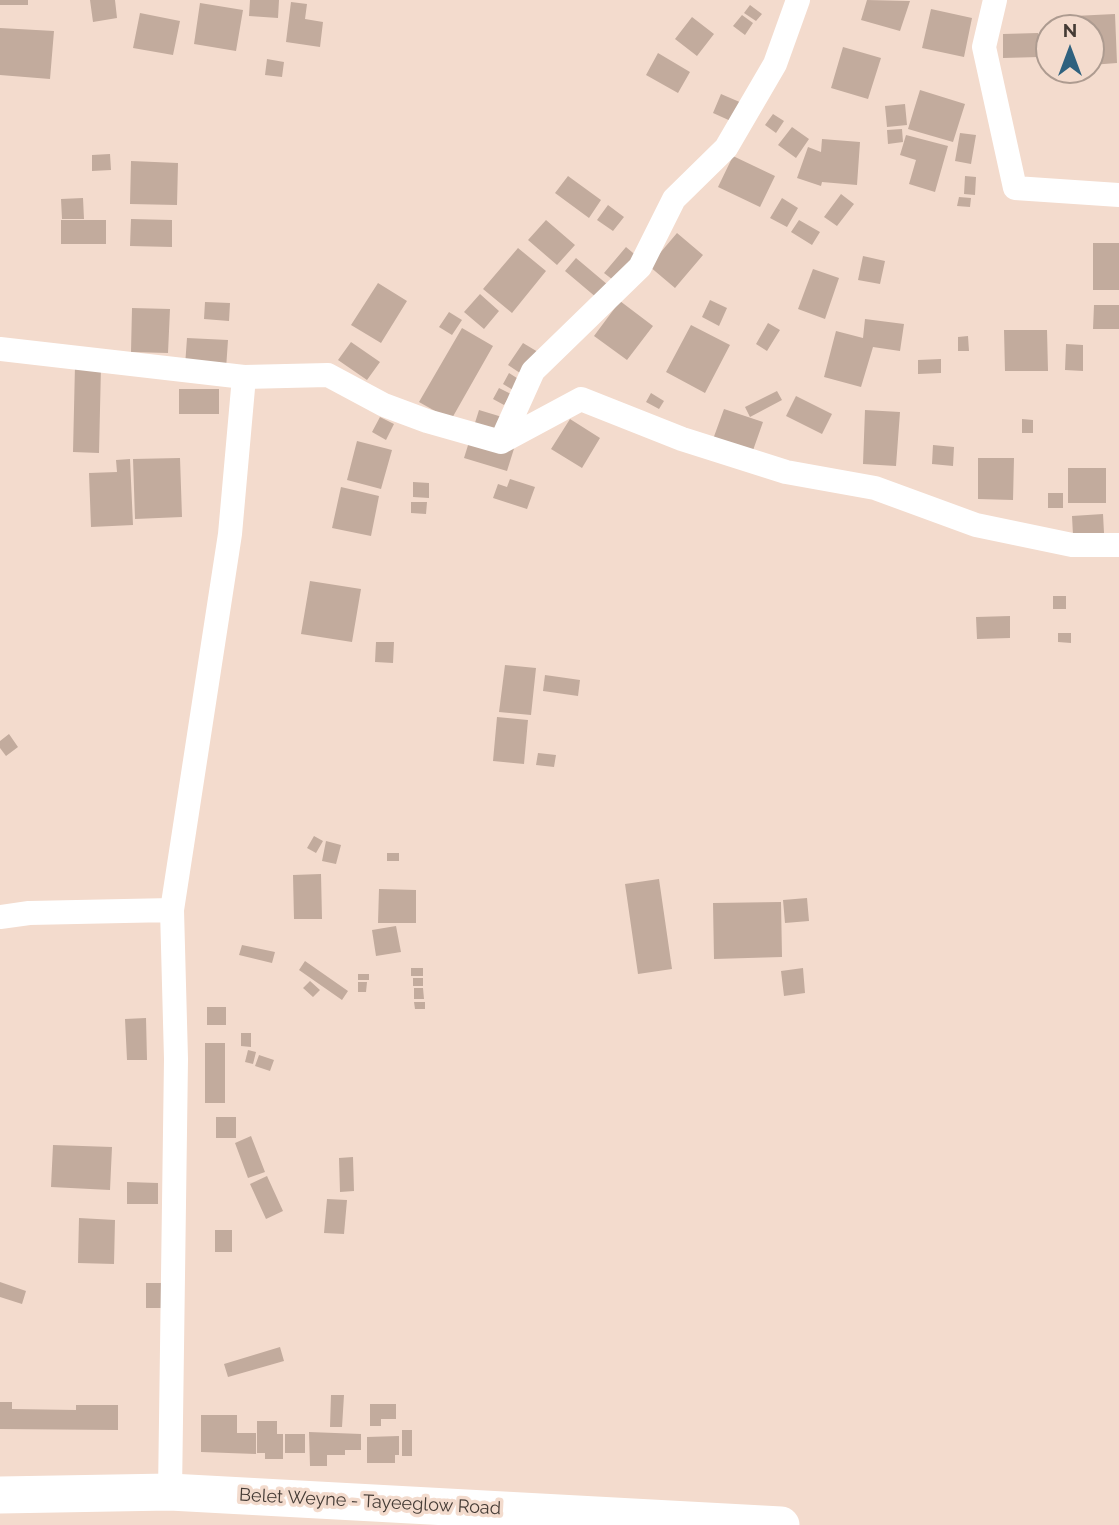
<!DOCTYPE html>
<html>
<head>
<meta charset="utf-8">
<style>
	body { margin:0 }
	#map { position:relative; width:1119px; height:1525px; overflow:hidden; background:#f3dbcd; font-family:Raleway,sans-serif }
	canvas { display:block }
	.north { position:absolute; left:1035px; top:14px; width:70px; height:70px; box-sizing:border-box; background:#f3dbcd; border:2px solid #ad9b90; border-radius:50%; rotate:0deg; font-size:19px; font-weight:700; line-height:28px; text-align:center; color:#443b35 }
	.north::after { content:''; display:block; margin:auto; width:24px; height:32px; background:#2f617e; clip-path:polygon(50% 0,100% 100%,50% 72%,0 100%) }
</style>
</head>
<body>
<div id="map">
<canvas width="1119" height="1525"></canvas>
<div class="north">N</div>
</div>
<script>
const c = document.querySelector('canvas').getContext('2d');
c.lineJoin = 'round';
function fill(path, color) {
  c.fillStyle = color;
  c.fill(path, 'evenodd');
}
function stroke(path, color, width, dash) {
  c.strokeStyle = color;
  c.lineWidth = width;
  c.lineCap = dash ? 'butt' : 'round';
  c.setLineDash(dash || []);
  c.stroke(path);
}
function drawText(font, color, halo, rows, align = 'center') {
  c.font = font + ' Raleway,sans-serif';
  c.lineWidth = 7;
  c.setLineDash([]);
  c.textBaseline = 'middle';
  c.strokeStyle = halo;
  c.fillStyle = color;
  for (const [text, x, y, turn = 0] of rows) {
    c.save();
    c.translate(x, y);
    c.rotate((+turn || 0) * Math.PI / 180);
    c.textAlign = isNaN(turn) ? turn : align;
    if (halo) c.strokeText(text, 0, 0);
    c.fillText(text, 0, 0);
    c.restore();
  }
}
const building = new Path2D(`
	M0 0H28V5H0Z
	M90 0H115L117 18 93 22Z
	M250 0H279L278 18 249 16Z
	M867 0 910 1 900 31 861 20Z
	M291 2 307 4 305 19 323 22 320 47 286 42Z
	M200 3 243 10 236 51 194 44Z
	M750 5 762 14 756 21 744 13Z
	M931 9 972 18 964 57 922 48Z
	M140 13 180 21 173 55 133 48Z
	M1115 14 1117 63 1091 65V28H1075L1074 16Z
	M742 15 753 23 745 35 733 26Z
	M692 17 714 34 697 56 675 39Z
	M0 28 54 31 50 79 0 75Z
	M1038 33 1039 57 1003 58V34Z
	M843 47 881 58 868 99 831 88Z
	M658 53 690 72 678 93 646 75Z
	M267 59 284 62 282 77 265 75Z
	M920 90 965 104 953 142 908 129Z
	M721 94 742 103 733 122 713 113Z
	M905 104 907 125 887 127 885 106Z
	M773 114 784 121 776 133 765 125Z
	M792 127 809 139 796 158 778 145Z
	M902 129 903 142 888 144 887 130Z
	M960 133 976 135 971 164 955 161Z
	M906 135 948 146 935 192 909 184 916 160 900 155Z
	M822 139 860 142 857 185 822 182 821 186 797 178 808 147 821 152Z
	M110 154 111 170 92 171V155Z
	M733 156 775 176 760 207 718 187Z
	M131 161 178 163 177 205 130 204Z
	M568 176 601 200 589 218 555 193Z
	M965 176 976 177 975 195 964 194Z
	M841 194 854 204 837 226 824 217Z
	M959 197 971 198 970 207 957 206Z
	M83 198 84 219H62L61 199Z
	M782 198 798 208 787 227 770 218Z
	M608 205 624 217 613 231 597 220Z
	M131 219 172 220V247L130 246Z
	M61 220H106V244H61Z
	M546 220 575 245 557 265 528 240Z
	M799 220 820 232 812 245 791 232Z
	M677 233 703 255 675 288 649 266Z
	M1093 243H1119V290H1093Z
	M626 247 639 258 617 283 604 273Z
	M518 248 546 271 512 313 483 289Z
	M863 256 885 261 880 284 858 280Z
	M576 258 608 285 597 298 565 271Z
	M813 269 839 278 825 319 798 309Z
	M378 283 407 301 381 343 351 325Z
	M480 294 499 311 484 329 464 312Z
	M710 300 727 308 719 326 702 317Z
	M620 301 653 326 627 360 594 336Z
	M205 302 230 303 229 321 204 319Z
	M1094 305H1119V329H1093Z
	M132 308 170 309 168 353 131 352Z
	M449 312 462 320 452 335 439 327Z
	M865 319 904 324 900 351 873 347 861 387 824 377 836 331 863 338Z
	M768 323 780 330 767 351 756 344Z
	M691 325 730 345 705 393 666 372Z
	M462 328 493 346 451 420 419 402Z
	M1004 330H1047L1048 371H1005Z
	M968 336 969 351H958V337Z
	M187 338 228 340 226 369 185 366Z
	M351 342 380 362 367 380 338 360Z
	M523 343 538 352 523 375 508 365Z
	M1066 344 1083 345V371L1065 370Z
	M941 359V373L918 374V360Z
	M75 365 101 366 99 453 73 452Z
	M509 373 520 380 513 390 503 384Z
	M499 388 511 394 504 405 493 399Z
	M179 389H219V414H179Z
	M777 391 782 400 750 417 745 407Z
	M651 393 664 401 659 409 646 402Z
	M796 396 832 414 822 434 786 416Z
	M724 409 763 422 751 456 712 442Z
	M479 410 522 423 507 471 464 458Z
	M865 410 900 412 896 466 863 464Z
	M380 417 394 424 386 440 372 432Z
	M570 419 600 438 582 468 551 449Z
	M1022 419 1033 420V433H1022Z
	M357 441 392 450 381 489 347 480Z
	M933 445 954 447 953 466 932 464Z
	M180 458 182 517 135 519 133 459Z
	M978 458H1014L1013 500 978 499Z
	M130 459 133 525 91 527 89 473 117 472 116 460Z
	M1068 468H1106V503H1068Z
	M510 479 535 487 527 509 493 498 498 484 507 487Z
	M413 482 429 483V498L413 497Z
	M341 487 379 496 371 536 332 528Z
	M1048 493H1063V508H1048Z
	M411 502H427L426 514 411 513Z
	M1103 514 1104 533 1073 535 1072 516Z
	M310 581 361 589 352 642 301 634Z
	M1053 596H1066V609H1053Z
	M1010 616V638L977 639 976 617Z
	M1058 633H1071V643L1058 642Z
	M376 642H394L393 663 375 662Z
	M505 665 536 668 531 715 499 712Z
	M545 675 580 680 578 696 543 691Z
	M497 717 528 720 524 764 493 761Z
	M9 734 18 747 6 756 0 748V741Z
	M538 753 556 755 554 767 536 765Z
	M314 836 323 841 316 853 307 848Z
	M326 841 341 845 336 864 322 861Z
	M387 853H399V861H387Z
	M321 874 322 919H294L293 875Z
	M659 879 672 969 638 974 625 884Z
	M379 889 416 890V923H378Z
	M807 898 809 921 785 923 783 900Z
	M781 902 782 957 714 959 713 903Z
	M396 926 401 952 376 956 372 930Z
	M242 945 275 952 272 963 239 955Z
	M305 961 348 991 342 1000 299 970Z
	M411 968H423V976H411Z
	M803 968 805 993 784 996 781 971Z
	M358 974H369V980H358Z
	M413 978H423V986H413Z
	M310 981 320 990 313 997 303 988Z
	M358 982H367L366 992H358Z
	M414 988H423L424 999H414Z
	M414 1002H425V1009H415Z
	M207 1007H226V1025H207Z
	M146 1018 147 1060H127L125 1019Z
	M241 1033H251V1047L241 1046Z
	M205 1043H225V1103H205Z
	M248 1050 256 1052 253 1064 245 1062Z
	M259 1055 274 1060 270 1071 255 1066Z
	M216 1117H236V1138H216Z
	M251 1136 265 1172 248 1178 235 1143Z
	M53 1145 112 1147 110 1190 51 1187Z
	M353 1157 354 1191 340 1192 339 1158Z
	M267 1176 283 1211 266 1219 250 1184Z
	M127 1182 158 1183V1204H127Z
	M327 1199 347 1200 344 1234 324 1233Z
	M79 1218 115 1220 114 1264 78 1263Z
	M215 1230H232V1252H215Z
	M0 1282 26 1291 22 1304 0 1297Z
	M146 1283H164V1308H146Z
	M280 1347 284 1361 228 1377 224 1364Z
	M331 1395H344L342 1427H330Z
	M0 1402H12V1409L76 1410V1405H118V1430L0 1429Z
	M370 1404H396V1419H381V1426H370Z
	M201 1415H237V1433H256V1454L201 1452Z
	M257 1421H277V1434H283V1459H265V1453H257Z
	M402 1430H412V1456H402Z
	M309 1432 361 1434V1450H345V1455H327V1466H310Z
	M285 1434H305V1453H285Z
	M399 1436V1455H395V1463H367V1437Z`);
const minor = new Path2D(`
	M995 0 984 47 1015 188 1119 195
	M0 349 244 377 328 375 384 405 427 421 501 442 581 399 682 439 786 472 875 488 976 525 1072 545H1119
	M501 442 533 371 640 267 674 199 726 148 775 64 798 0
	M0 917 29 913 172 910
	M170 1492 176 1059 172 910 230 534 244 377`);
const secondary = new Path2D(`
	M0 1495 170 1492 781 1525`);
const streetNames = [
	["Belet Weyne - Tayeeglow Road",370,1502,3]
];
fill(building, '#c2ab9d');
stroke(minor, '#fff', 24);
stroke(secondary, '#fff', 37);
drawText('18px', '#443b35', '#f3dbcd', streetNames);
</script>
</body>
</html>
